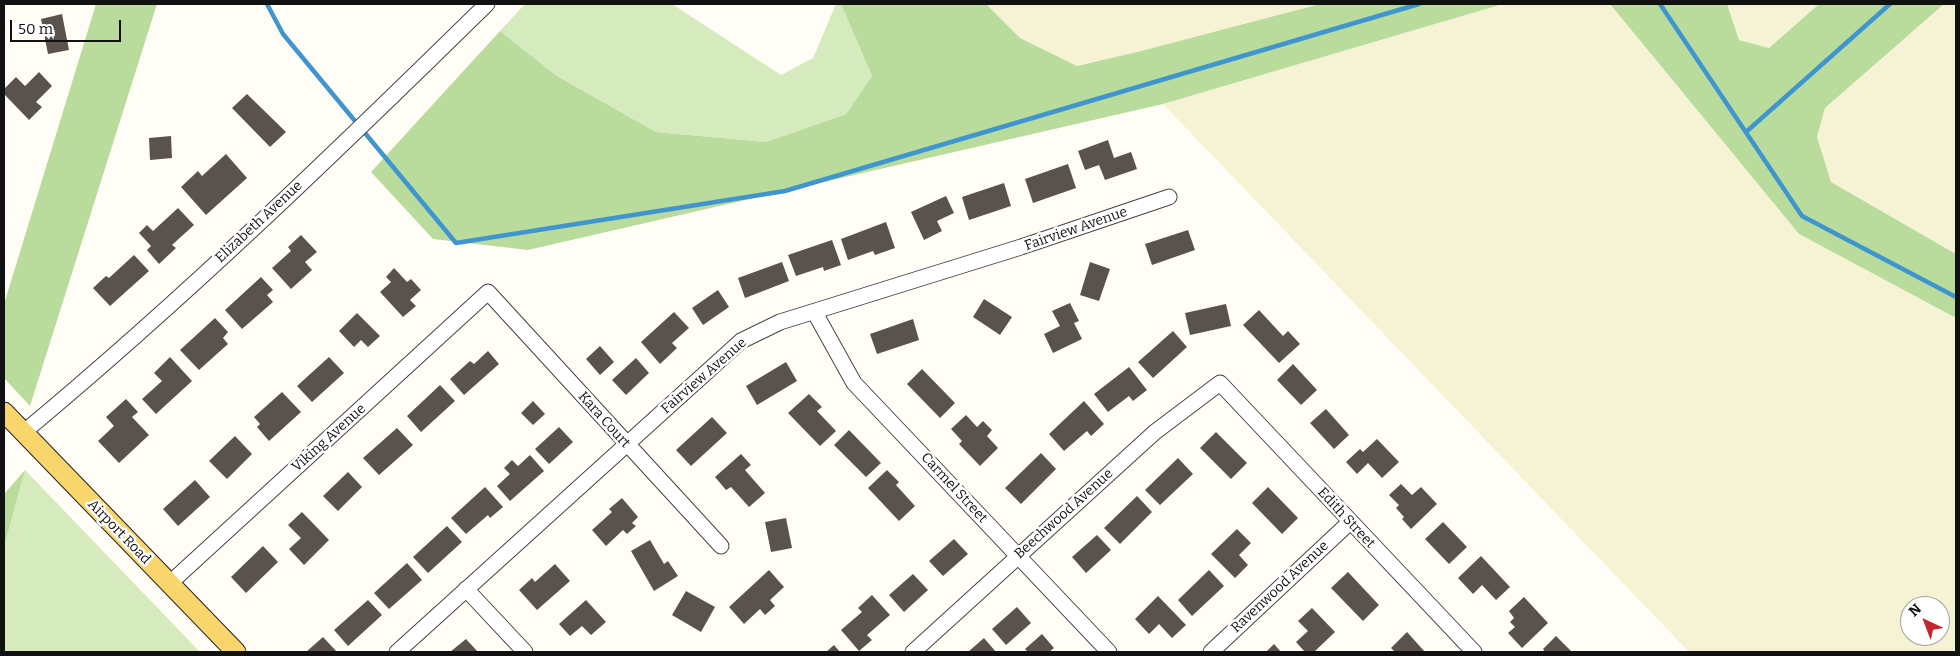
<!DOCTYPE html>
<html>
<head>
<meta charset="utf-8">
<style>
	body { margin:0 }
	#map { position:relative; width:1960px; height:656px; overflow:hidden; background:#fffdf5; font-family:Bitter,serif }
	canvas { display:block }
	.frame { position:absolute; inset:0; border:5px solid #111; pointer-events:none }
	.north { position:absolute; left:1900px; top:596px; width:50px; height:50px; box-sizing:border-box; background:#fff; border:1px solid #a0a0a0; border-radius:50%; rotate:317deg; font-size:14px; font-weight:700; line-height:20px; text-align:center; color:#111 }
	.north::after { content:''; display:block; margin:auto; width:18px; height:22px; background:#c4262e; clip-path:polygon(50% 0,100% 100%,50% 72%,0 100%) }
	.scale { position:absolute; left:10px; top:20px; width:111px; height:22px; box-sizing:border-box; border:2px solid #111; border-top:0; padding-left:6px; font-size:15px; line-height:18px; white-space:nowrap; color:#111; -webkit-text-stroke:4px #fff; paint-order:stroke }
</style>
</head>
<body>
<div id="map">
<canvas width="1960" height="656"></canvas>
<div class="frame"></div>
<div class="north">N</div>
<div class="scale">50 m</div>
</div>
<script>
const c = document.querySelector('canvas').getContext('2d');
c.lineJoin = 'round';
function fill(path, color) {
  c.fillStyle = color;
  c.fill(path, 'evenodd');
}
function stroke(path, color, width, dash) {
  c.strokeStyle = color;
  c.lineWidth = width;
  c.lineCap = dash ? 'butt' : 'round';
  c.setLineDash(dash || []);
  c.stroke(path);
}
function drawText(font, color, halo, rows, align = 'center') {
  c.font = font + ' Bitter,serif';
  c.lineWidth = 5;
  c.setLineDash([]);
  c.textBaseline = 'middle';
  c.strokeStyle = halo;
  c.fillStyle = color;
  for (const [text, x, y, turn = 0] of rows) {
    c.save();
    c.translate(x, y);
    c.rotate((+turn || 0) * Math.PI / 180);
    c.textAlign = isNaN(turn) ? turn : align;
    if (halo) c.strokeText(text, 0, 0);
    c.fillText(text, 0, 0);
    c.restore();
  }
}
const farmland = new Path2D(`
	M986 4H1320L1141 51 1077 66 1020 38Z
	M1503 4H1610L1799 234 1956 318V652H1689L1163 104ZM1910 606H1940V636H1910Z
	M1727 4H1819L1769 48 1739 40Z
	M1944 4H1956V254L1831 182 1817 137 1825 108Z`);
const green = new Path2D(`
	M525 4H672L781 75 813 58 836 4H841L872 76 846 114 766 142 656 132 557 76 500 31Z
	M25 470 200 652H4V547Z`);
const forest = new Path2D(`
	M96 4H157L30 406 4 378V304Z
	M841 4H986L1020 38 1077 66 1141 51 1320 4H1503L1163 104 528 250 433 239 371 172 500 31 557 76 656 132 766 142 846 114 872 76Z
	M1610 4H1727L1739 40 1769 48 1819 4H1944L1825 108 1817 137 1831 182 1956 254V318L1799 234Z
	M25 470 4 547V494Z`);
const stream = new Path2D(`
	M267 4 283 34 456 243 785 191 1419 4
	M1660 4 1802 216 1956 297
	M1746 132 1890 4`);
const building = new Path2D(`
	M62 14 69 50 48 54 41 19Z
	M39 72 52 86 36 102 42 107 29 120 4 94V89L16 77 25 86Z
	M247 94 286 132 270 147 232 108Z
	M171 136 172 158 150 160 149 138Z
	M1108 140 1114 158 1131 152 1137 169 1105 180 1099 165 1085 170 1078 151Z
	M226 154 247 178 206 215 181 187 198 171 202 176Z
	M1068 164 1076 188 1033 203 1025 179Z
	M1004 183 1011 206 969 220 962 197Z
	M946 196 954 213 937 221 942 231 924 240 911 212Z
	M178 208 194 225 172 245 176 248 159 264 147 250 151 246 139 233 147 225 153 231Z
	M886 222 895 248 875 255 873 251 848 260 841 239Z
	M1188 230 1195 250 1152 265 1145 244Z
	M301 235 317 252 305 262 312 270 291 289 272 268 291 251 288 247Z
	M832 240 841 265 824 271 823 267 796 276 788 255Z
	M134 255 149 271 110 306 93 288 106 276 109 278Z
	M782 262 789 281 745 298 738 278Z
	M1090 262 1110 269 1099 301 1080 295Z
	M394 268 407 282 411 279 421 290 410 300 416 306 403 317 380 292 391 282 386 277Z
	M261 277 273 290 267 295 273 302 242 329 225 310Z
	M718 290 729 307 703 325 692 308Z
	M984 299 1012 317 1000 335 973 317Z
	M1070 303 1079 321 1074 323 1082 339 1053 353 1044 334 1060 326 1052 311Z
	M1226 304 1231 326 1190 335 1185 313Z
	M1259 310 1283 336 1288 331 1300 344 1279 363 1243 325Z
	M674 312 689 328 672 343 677 348 660 364 641 342Z
	M357 313 380 336 368 347 361 340 354 347 339 331Z
	M215 318 228 332 223 338 228 344 199 370 180 350Z
	M913 319 919 340 877 354 870 334Z
	M1173 331 1187 347 1153 378 1138 362Z
	M600 346 614 362 600 375 586 359Z
	M488 351 499 364 464 395 450 379 470 361 474 364Z
	M170 357 192 381 156 414 142 399 162 381 154 373Z
	M329 357 344 373 312 402 297 386Z
	M636 358 649 373 626 395 612 380Z
	M786 362 797 381 757 405 746 386Z
	M1293 364 1317 390 1301 405 1277 380Z
	M1129 367 1147 390 1133 401 1129 396 1108 412 1094 394Z
	M922 369 955 403 940 418 907 384Z
	M440 385 455 401 421 432 407 416Z
	M282 392 301 412 269 441 257 427 260 424 254 417Z
	M809 394 822 407 817 411 836 431 820 446 788 413Z
	M126 399 138 412 132 417 149 435 119 463 98 441 114 426 106 417Z
	M533 401 545 414 533 425 521 413Z
	M1084 401 1104 424 1091 436 1087 431 1064 451 1049 434Z
	M1326 409 1349 435 1334 449 1310 423Z
	M966 415 977 427 983 421 992 430 987 436 998 448 980 466 959 444 962 441 951 429Z
	M712 417 727 433 691 466 676 450Z
	M559 427 573 442 549 464 535 449Z
	M397 428 413 445 379 475 363 458Z
	M849 430 881 463 866 477 834 445Z
	M1216 432 1247 463 1231 479 1200 448Z
	M235 436 252 454 227 479 209 461Z
	M1377 439 1399 462 1382 478 1368 463 1357 474 1346 462 1360 449 1363 452Z
	M1041 453 1056 469 1021 504 1005 488Z
	M741 454 751 465 745 470 765 493 749 507 731 487 726 490 715 477Z
	M530 455 544 471 510 501 497 486 510 474 504 468 512 460 518 466Z
	M1178 458 1193 474 1160 505 1145 490Z
	M887 470 899 482 896 485 915 506 899 521 868 488Z
	M348 472 362 487 338 511 323 496Z
	M195 480 210 497 178 526 163 509Z
	M1401 484 1412 495 1421 487 1437 504 1411 529 1402 519 1404 517 1396 508 1399 505 1389 495Z
	M485 487 503 507 490 518 488 515 466 534 451 518Z
	M1268 487 1298 518 1282 534 1252 503Z
	M1137 496 1152 512 1120 544 1104 528Z
	M622 498 638 517 632 523 636 526 627 534 623 530 606 546 592 530 612 512 609 509Z
	M302 512 329 540 304 565 289 549 301 538 288 525Z
	M786 518 792 548 771 552 765 522Z
	M1443 522 1467 547 1449 564 1425 539Z
	M447 526 462 542 428 573 413 557Z
	M1237 529 1251 543 1239 555 1248 565 1235 578 1211 554Z
	M1097 535 1111 550 1086 573 1072 557Z
	M954 539 968 554 943 576 929 561Z
	M650 540 664 564 668 561 678 576 654 591 631 551Z
	M263 546 278 562 246 593 231 577Z
	M1481 556 1510 587 1496 600 1482 585 1473 594 1458 578Z
	M407 563 422 580 389 609 374 593Z
	M555 564 570 581 537 610 519 590 532 578 535 582Z
	M769 570 784 587 770 600 775 606 765 615 760 609 744 624 729 607Z
	M1209 570 1224 586 1192 616 1178 600Z
	M1348 572 1379 605 1363 621 1331 588Z
	M913 574 928 590 904 612 889 595Z
	M686 591 715 607 701 632 672 615Z
	M872 595 890 615 867 635 872 640 859 651 841 630 862 612 858 608Z
	M1158 596 1186 625 1172 638 1159 624 1149 634 1135 619Z
	M1524 597 1548 623 1522 648 1508 633 1515 627 1510 622 1514 618 1509 611Z
	M368 600 382 615 348 646 334 630Z
	M586 600 606 622 591 635 582 626 570 636 559 624Z
	M1017 607 1031 623 1006 645 992 629Z
	M1312 608 1335 632 1314 652H1305L1296 642 1308 631 1298 621Z
	M1407 632 1425 652H1395L1391 648Z
	M1042 634 1054 648 1049 652H1028L1025 649Z
	M1556 636 1572 652H1545L1543 649Z
	M323 637 337 652H306Z
	M984 638 996 652H968Z
	M466 639 478 652H450Z
	M1274 644 1281 652H1266Z
	M834 645 840 652H826Z`);
const minor = new Path2D(`
	M815 313 854 383 1109 652
	M24 432C185 298 337 151 487 4
	M169 584 488 292 721 546
	M466 589 525 652
	M397 652 741 341 780 322 1021 247 1169 197
	M913 652 1155 432 1220 383 1474 652
	M1211 652 1350 522`);
const major = new Path2D(`
	M4 412 236 652`);
const streetNames = [
	["Elizabeth Avenue",259,222,-43],
	["Fairview Avenue",1076,229,-19],
	["Fairview Avenue",704,376,-41],
	["Kara Court",604,420,48],
	["Viking Avenue",329,438,-42],
	["Carmel Street",954,488,47],
	["Beechwood Avenue",1064,514,-42],
	["Edith Street",1346,518,47],
	["Airport Road",119,532,46],
	["Ravenwood Avenue",1280,587,-43]
];
fill(farmland, '#f6f3d4');
fill(green, '#d5ebbd');
fill(forest, '#b9dc9c');
stroke(stream, '#3f96cf', 4.5);
fill(building, '#5a524d');
stroke(minor, '#444', 17);
stroke(major, '#222', 21);
stroke(minor, '#fff', 15);
stroke(major, '#f9d66b', 19);
drawText('14px', '#111', '#fff', streetNames);
</script>
</body>
</html>
